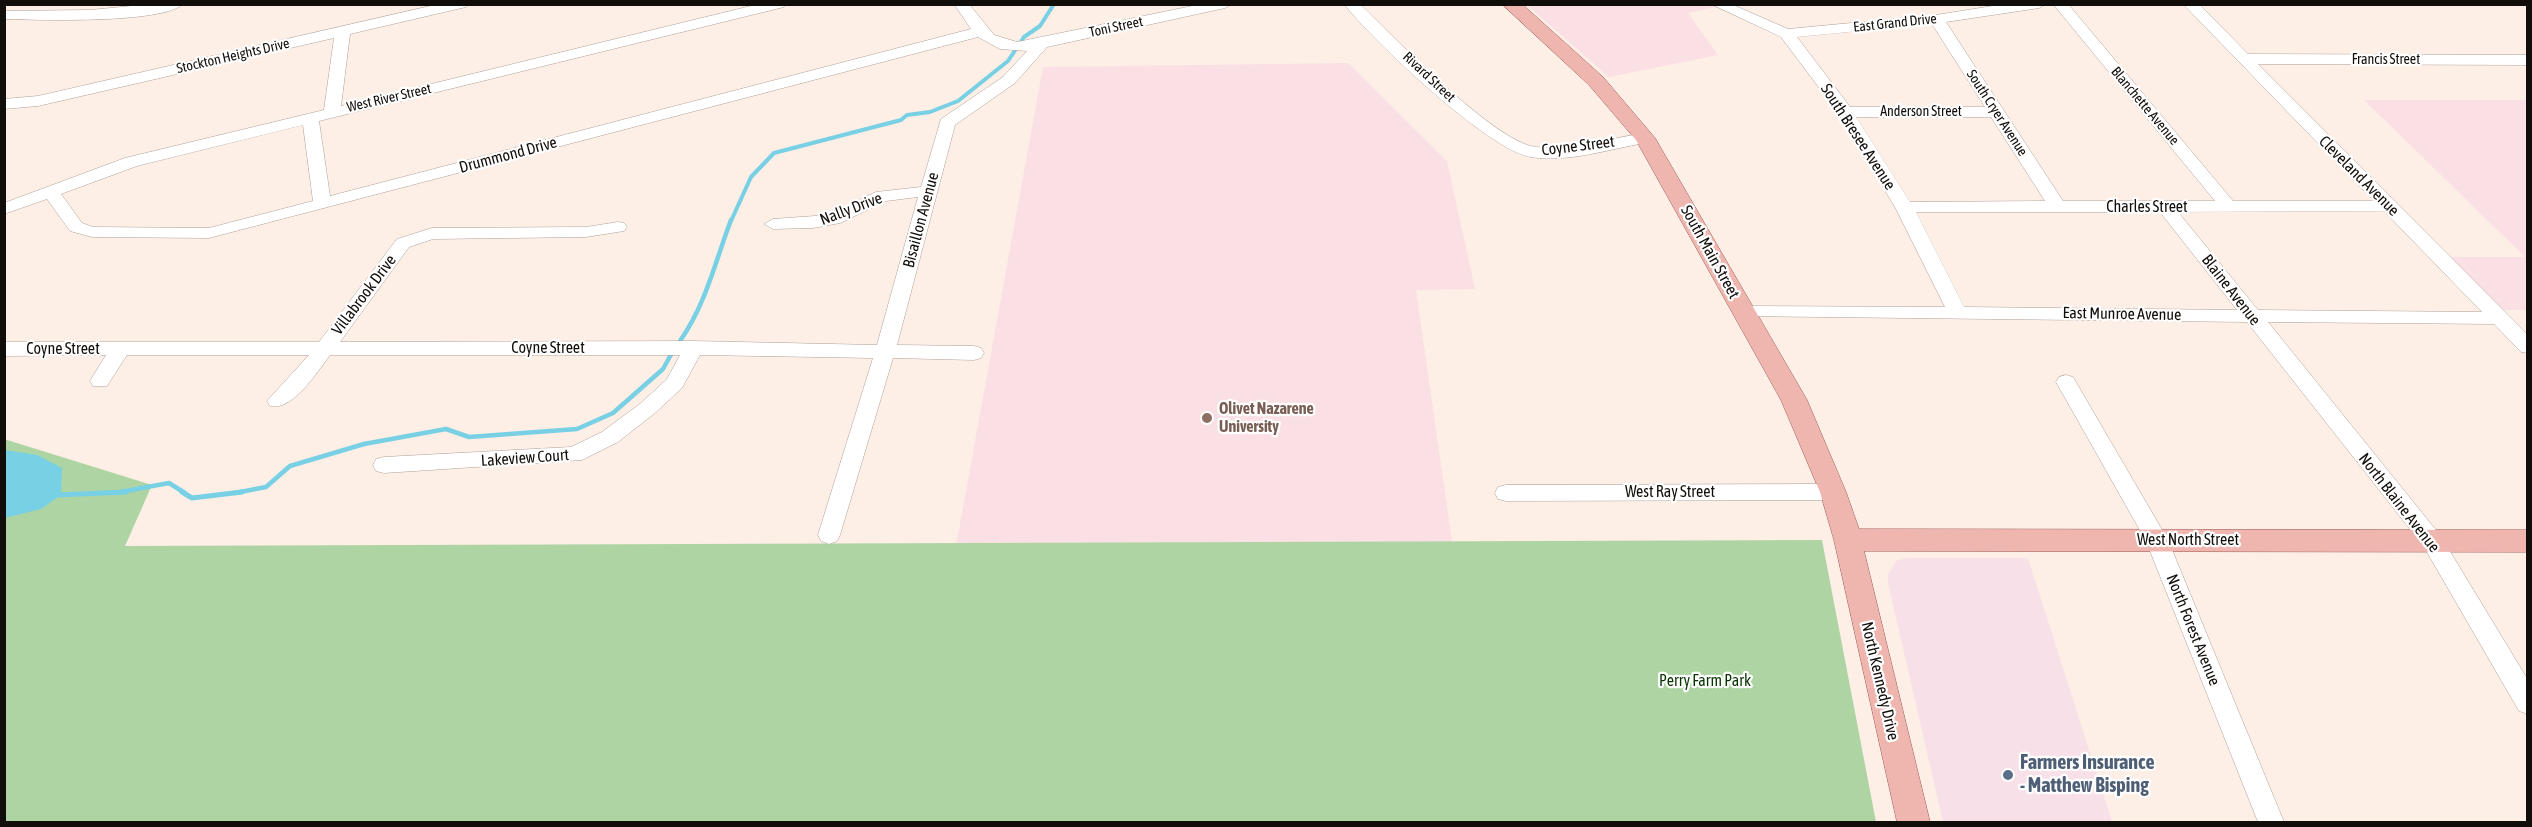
<!DOCTYPE html>
<html>
<head>
<meta charset="utf-8">
<style>
	body { margin:0 }
	#map { position:relative; width:2532px; height:827px; overflow:hidden; background:#fdeee6; font-family:"Asap Condensed",sans-serif }
	canvas { display:block }
	.frame { position:absolute; inset:0; border:6px solid #110d0a; pointer-events:none }
</style>
</head>
<body>
<div id="map">
<canvas width="2532" height="827"></canvas>
<div class="frame"></div>
</div>
<script>
const c = document.querySelector('canvas').getContext('2d');
c.lineJoin = 'round';
function fill(path, color) {
  c.fillStyle = color;
  c.fill(path, 'evenodd');
}
function stroke(path, color, width, dash) {
  c.strokeStyle = color;
  c.lineWidth = width;
  c.lineCap = dash ? 'butt' : 'round';
  c.setLineDash(dash || []);
  c.stroke(path);
}
function drawText(font, color, halo, rows, align = 'center') {
  c.font = font + ' "Asap Condensed",sans-serif';
  c.lineWidth = 4.5;
  c.setLineDash([]);
  c.textBaseline = 'middle';
  c.strokeStyle = halo;
  c.fillStyle = color;
  for (const [text, x, y, turn = 0] of rows) {
    c.save();
    c.translate(x, y);
    c.rotate((+turn || 0) * Math.PI / 180);
    c.textAlign = isNaN(turn) ? turn : align;
    if (halo) c.strokeText(text, 0, 0);
    c.fillText(text, 0, 0);
    c.restore();
  }
}
const commercial = new Path2D(`
	M1906 558H2028L2112 822H1943L1888 583V575L1896 561Z`);
const education = new Path2D(`
	M1527 5H1725L1688 13 1718 55 1609 77Z
	M1348 63 1447 161 1475 289 1416 290 1453 548 956 546 1043 67Z
	M2364 100H2527V310H2497L2445 257H2525Z`);
const green = new Path2D(`
	M4 439 152 485 125 546 1822 540 1876 822H5Z`);
const water = new Path2D(`
	M5 450 37 455 62 468 61 495 41 509 5 518Z`);
const streamFar2 = new Path2D(`
	M731 221 751 177 774 153 901 120 907 115 930 112 958 101 1008 61 1024 37 1040 26 1054 4`);
const streamFar1 = new Path2D(`
	M680 341C706 304 715 262 731 220
	M115 493 169 483 185 493
	M235 493 266 487 290 466 364 444 446 429 469 437 577 429 613 413 663 369 673 351`);
const stream = new Path2D(`
	M182 492 192 498 242 492
	M58 495 126 492`);
const minor = new Path2D(`
	M152 4H183C162 24 37 20 4 19V11L90 10Z
	M439 4H468L466 7 350 34 341 106 759 4H786L784 7 319 121 330 196 971 29 954 4H969L994 35 1017 42 1202 4H1232L1225 8 1047 47 1015 83 955 125 897 345 974 346 981 348 984 353 981 358 974 360 893 358 840 535 837 541 829 544 821 541 818 535 873 358 700 355 682 388 655 413 618 442 582 460 384 473 376 471 373 465 376 459 384 457 571 447 602 432 641 403 667 379 680 355H330C318 371 292 412 270 406L267 401 309 355H127L107 386H93L90 381 106 355 4 356V342H319L397 239 432 228 586 227 618 222 624 223 627 227 624 231 586 237 433 239 409 247 340 342 693 341 877 345 918 197 886 201 840 223 813 228 773 229 764 224 773 219 829 215 876 192 921 187 941 119 1003 77 1027 51 1000 49 978 37 209 238 92 237 70 231 47 199 4 214V203L125 158 324 110 334 38 38 106 4 109V99L38 96ZM303 125 313 201 209 228 93 227 82 223 61 194 137 166Z
	M1344 4H1360C1393 36 1495 143 1536 147 1572 151 1610 138 1645 133L1653 138 1645 143C1609 149 1568 163 1531 157 1489 151 1372 40 1344 4Z
	M1711 4H1731L1788 29 1936 15 2005 4H2046L2039 8 1946 22 2063 201H2215L2053 4H2068L2233 201H2374L2183 4H2199L2248 54 2528 55V65L2258 64 2528 335V353L2521 352 2494 324 2268 322 2440 535 2528 680V714L2519 711 2424 547 2247 322 1737 316 1734 312 1737 308 1744 306 1945 307 1895 207 1838 113 1781 37ZM1932 24 1985 107H1850L1797 37ZM1856 117H1991L2045 201 1910 202ZM2384 211 2482 312 2258 310 2178 212ZM1916 212H2160L2237 310 1964 307Z
	M2066 375 2073 377 2168 540 2284 822H2258L2146 541 2056 382 2059 377Z
	M1833 484 1841 486 1844 492 1841 498 1833 500 1506 501 1498 499 1495 493 1498 487 1506 485Z`);
const major = new Path2D(`
	M1502 4H1522L1603 77 1655 138 1807 400 1846 492 1859 529 2528 530V552L1864 551 1930 822H1897L1834 540 1820 492 1781 400 1636 140 1589 85Z`);
const markers = [
	[1207,418,6,"#8d6e63"],
	[2008,775,6,"#5c6f8a"]
];
const farStreetnames = [
	["East Grand Drive",1895,23,-6],
	["Toni Street",1116,27,-12],
	["Stockton Heights Drive",233,56,-13],
	["Francis Street",2386,60],
	["Rivard Street",1429,77,43],
	["West River Street",389,98,-13],
	["Blanchette Avenue",2145,106,50],
	["Anderson Street",1921,112],
	["South Cryer Avenue",1997,113,57]
];
const streetNames = [
	["South Bresee Avenue",1858,137,57],
	["Coyne Street",1578,146,-7],
	["Drummond Drive",508,155,-15],
	["Cleveland Avenue",2359,176,45],
	["Charles Street",2147,207],
	["Nally Drive",851,209,-21],
	["Bisaillon Avenue",921,220,-75],
	["South Main Street",1710,252,61],
	["Blaine Avenue",2231,290,52],
	["Villabrook Drive",364,295,-53],
	["East Munroe Avenue",2122,314,1],
	["Coyne Street",548,348],
	["Coyne Street",63,349],
	["Lakeview Court",525,458,-4],
	["West Ray Street",1670,492],
	["North Blaine Avenue",2399,503,52],
	["West North Street",2188,540],
	["North Forest Avenue",2193,630,68],
	["North Kennedy Drive",1880,681,77]
];
const educationNames = [
	["Olivet Nazarene",1219,409],
	["University",1219,427]
];
const parkNames = [
	["Perry Farm Park",1705,681]
];
const nearServicenames = [
	["Farmers Insurance",2020,763],
	["- Matthew Bisping",2020,786]
];
fill(commercial, '#f8e0e9');
fill(education, '#fae0e4');
fill(green, '#aed4a4');
fill(water, '#78d0e4');
stroke(streamFar2, '#78d0e4', 4);
stroke(streamFar1, '#78d0e4', 4.5);
stroke(stream, '#78d0e4', 5);
stroke(minor, '#aea098', 1);
stroke(major, '#9b5c54', 1);
fill(minor, '#fff');
fill(major, '#efb6b0');
for (const [x, y, r, color] of markers) {
  const dot = new Path2D();
  dot.arc(x, y, r, 0, 2 * Math.PI);
  c.fillStyle = color;
  c.fill(dot);
  stroke(dot, '#fefefe', 2);
}
drawText('14px', '#110d0a', '#fefefe', farStreetnames);
drawText('16px', '#110d0a', '#fefefe', streetNames);
drawText('bold 16px', '#785e54', '#fefefe', educationNames, 'left');
drawText('16px', '#083500', '#fefefe', parkNames);
drawText('bold 20px', '#4e5e75', '#fefefe', nearServicenames, 'left');
</script>
</body>
</html>
